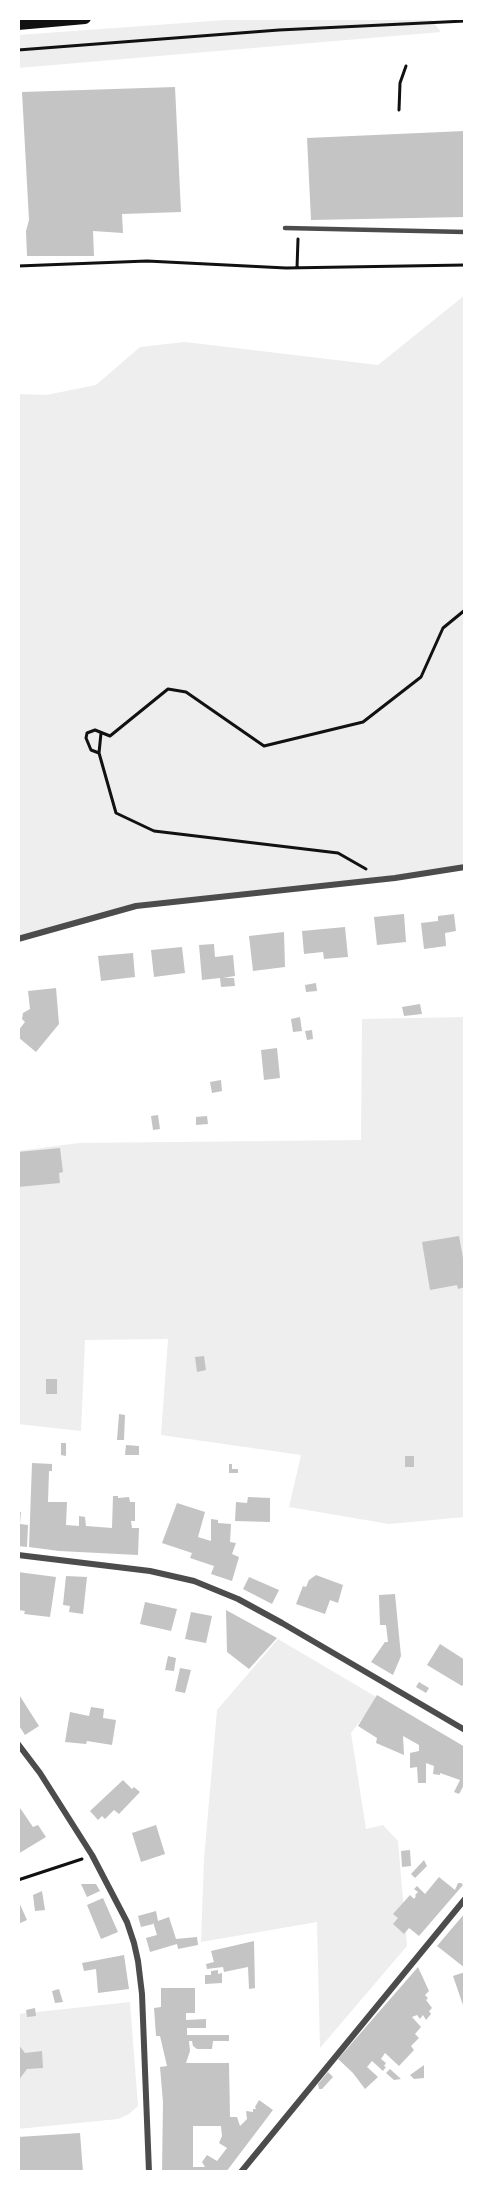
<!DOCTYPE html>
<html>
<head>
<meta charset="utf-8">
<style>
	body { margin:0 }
	#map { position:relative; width:483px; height:2190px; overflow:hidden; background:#fff; font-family:"Public Sans",sans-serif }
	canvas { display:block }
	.frame { position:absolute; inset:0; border:20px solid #fff; pointer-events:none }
</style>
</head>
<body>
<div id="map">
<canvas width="483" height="2190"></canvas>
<div class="frame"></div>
</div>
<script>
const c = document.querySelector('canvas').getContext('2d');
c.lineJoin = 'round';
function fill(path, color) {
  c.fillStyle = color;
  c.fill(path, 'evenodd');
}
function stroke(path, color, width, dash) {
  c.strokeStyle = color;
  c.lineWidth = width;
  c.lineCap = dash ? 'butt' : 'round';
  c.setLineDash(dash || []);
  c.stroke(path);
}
const green = new Path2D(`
	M253 18H430L441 32 18 68V35Z
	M465 295V867L136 906 18 939V394L46 395 96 385 140 347 185 342 378 365Z
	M465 1017V1517L389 1524 289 1507 301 1455 161 1435 168 1339 85 1340 81 1431 18 1424V1151L79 1143 361 1140 362 1019Z
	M278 1639 378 1698 351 1733 366 1829 383 1825 398 1841 407 1946 320 2048 317 1922 201 1942 204 1859 217 1710Z
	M130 2002 138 2106 129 2114 118 2119 18 2129V2014Z`);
const building = new Path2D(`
	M175 87 181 212 122 214 123 233 93 231 94 256H27L26 231 29 220 22 92Z
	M465 131V217L311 220 307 138Z
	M404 914 406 942 377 945 374 917Z
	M454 914 456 931 445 933 446 946 424 949 421 923 438 921V916Z
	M345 927 348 957 324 959 323 952 304 954 302 931Z
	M284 932 285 967 253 971 249 936Z
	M214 944 215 957 233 955 235 976 223 978H234L235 986 221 987 220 978 202 980 199 945Z
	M182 947 185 973 154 977 151 950Z
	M133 953 135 977 101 981 98 956Z
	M316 983 317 991 306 992 305 985Z
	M56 988 59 1024 36 1052 18 1037V1031L25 1022 22 1019 23 1013 30 1009 28 991Z
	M420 1004 422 1014 404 1016 402 1007Z
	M300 1017 302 1031 293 1032 291 1019Z
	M312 1030 313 1039 307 1040 305 1031Z
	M277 1048 280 1078 264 1080 261 1050Z
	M221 1080 222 1091 212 1093 210 1082Z
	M158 1115 160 1129 153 1130 151 1116Z
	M207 1116 208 1124 196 1125V1117Z
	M60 1148 63 1172 59 1173 60 1183 18 1187V1152Z
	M459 1236 465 1269V1287L458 1289 457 1285 430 1290 422 1242Z
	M204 1356 206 1370 197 1372 195 1357Z
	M46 1379H57V1394H46Z
	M119 1414 125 1415 124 1440H117Z
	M61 1443H66V1456L61 1455Z
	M126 1445 139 1446V1455H125Z
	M405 1456H414V1467H405Z
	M32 1463 52 1464V1471H49L48 1502H67L66 1525 79 1526V1516L85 1517 86 1526 112 1528 113 1496H118V1498L129 1497 130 1502H135V1521H131L132 1528H139L138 1555 59 1551 29 1547Z
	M229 1464H232V1469H238V1473H229Z
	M248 1497 270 1498V1522L235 1521 236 1502 247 1503Z
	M177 1503 205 1512 198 1537 211 1541V1519L218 1520V1523L231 1524 230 1542 236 1543 232 1554 239 1557 232 1581 211 1574 214 1566 190 1558 192 1553 162 1543Z
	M21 1512 20 1524 28 1525 27 1547 18 1546V1513Z
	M18 1572 56 1577 50 1617 24 1614 25 1611 18 1610Z
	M316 1575 343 1585 338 1603 330 1600 325 1614 296 1604 303 1586 306 1587 309 1580Z
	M66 1576 87 1577 83 1614 69 1612 70 1606 63 1605Z
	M249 1577 279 1590 272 1604 243 1589Z
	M395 1594 401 1656 393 1675 371 1662 385 1642H388L386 1625H380L379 1595Z
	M145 1602 177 1609 171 1631 140 1624Z
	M226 1610 277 1638 249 1669 227 1652Z
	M191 1612 212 1616 206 1643 185 1639Z
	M440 1644 465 1660V1683L462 1686 427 1665Z
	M168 1656 176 1658 174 1671 165 1670Z
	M180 1668 191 1670 185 1693 175 1691Z
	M419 1682 429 1688 426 1693 416 1687Z
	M18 1693 39 1726 25 1735 18 1724Z
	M377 1695 465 1747V1783L459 1794 454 1792 460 1780 440 1773V1775L433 1774 434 1766 426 1763V1783H418L417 1767 410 1768V1753L419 1751V1745L403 1736 404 1755 376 1743 377 1738 358 1726Z
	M91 1707 104 1709 103 1718 116 1720 112 1745 87 1741 86 1744 65 1742 70 1712 89 1716Z
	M123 1780 132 1789 134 1787 140 1792 119 1814 114 1810 105 1819 102 1816 98 1820 90 1811Z
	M18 1805 33 1827 38 1825 46 1837 18 1854Z
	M156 1825 165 1854 141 1862 132 1833Z
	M410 1850 411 1866 402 1867 401 1851Z
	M424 1860 427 1866 415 1878 411 1874Z
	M439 1877 455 1890 458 1883H461L463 1885 419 1936 409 1928 404 1934 393 1924 398 1918 393 1914 410 1895 414 1899 416 1896 415 1895 418 1892 414 1889 417 1886 425 1894Z
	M81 1884H96L100 1891 87 1897Z
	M42 1891 45 1910 35 1911 33 1895Z
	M103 1898 118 1932 101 1939 87 1905Z
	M18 1900 27 1920 18 1924Z
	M156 1911 158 1921 169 1917 176 1939 197 1937 198 1945 178 1949 177 1944 150 1952 146 1938 157 1935 153 1922V1924L141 1927 138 1916Z
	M465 1913V1968L437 1946Z
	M254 1941 255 1988 249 1989 248 1967 224 1972 223 1967 207 1969 206 1964 214 1962 211 1951Z
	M124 1955 129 1989 98 1993 96 1969 84 1971 82 1963Z
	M418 1967 429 1991 425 1995 428 1998 426 2000 432 2008 429 2011 431 2014 426 2020 423 2015 420 2019 417 2015 412 2017 421 2027 415 2034 419 2038 411 2046 414 2050 399 2066 385 2053 381 2059 386 2063 384 2066 386 2067 383 2071 372 2061 367 2067 378 2077 365 2089 353 2073 338 2059Z
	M218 1970V1974L222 1973V1983L205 1984V1975H211V1971Z
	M465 1972V2011L453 1976Z
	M161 1988H195V2013H186V2020L206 2019V2028H187V2035H229V2041H213L212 2049H197L193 2046 192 2041H189L190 2051 186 2063H229L230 2117H237L240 2126 247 2119 246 2111 253 2112V2109H256L255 2107 259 2100 273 2110 226 2172H162L163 2102 160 2067 167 2066 160 2036H156L154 2008 161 2007ZM193 2126H221L222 2136 219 2143 227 2148 217 2161 207 2155 202 2162 205 2167H193Z
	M59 1989 63 2002 55 2003 52 1991Z
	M35 2008 36 2016 27 2017 26 2010Z
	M18 2044 25 2053 42 2051 43 2068 27 2069 18 2081Z
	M424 2065V2078L414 2079 410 2075Z
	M390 2069 401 2079 394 2080 386 2073Z
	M328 2072 333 2077 322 2089H319L318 2084Z
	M80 2133 83 2172H18V2137Z`);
const path = new Path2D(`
	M18 50 279 30 465 21
	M399 110 400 83 406 66
	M18 266 147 261 286 268 465 265
	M297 268 298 239
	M101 733 99 753 116 813 154 831 338 853 366 869
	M99 753 91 750 86 738 87 733 95 730 110 736 168 689 186 692 264 746 363 722 421 677 443 628 465 610
	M18 1880 82 1859`);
const service = new Path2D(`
	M285 228 465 232`);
const minor = new Path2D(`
	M18 939 136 906 395 878 465 867
	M18 1555 150 1571 194 1581 238 1599 282 1623 465 1730
	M18 1744 40 1773 92 1855 127 1922 134 1943 138 1961 142 1994 149 2172
	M241 2172 465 1899`);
const secondary = new Path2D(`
	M18 24 85 18`);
fill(green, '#eee');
fill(building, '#c4c4c4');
stroke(path, '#111', 3);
stroke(service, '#4c4c4c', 4.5);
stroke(minor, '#4c4c4c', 6);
stroke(secondary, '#111', 12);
</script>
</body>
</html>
